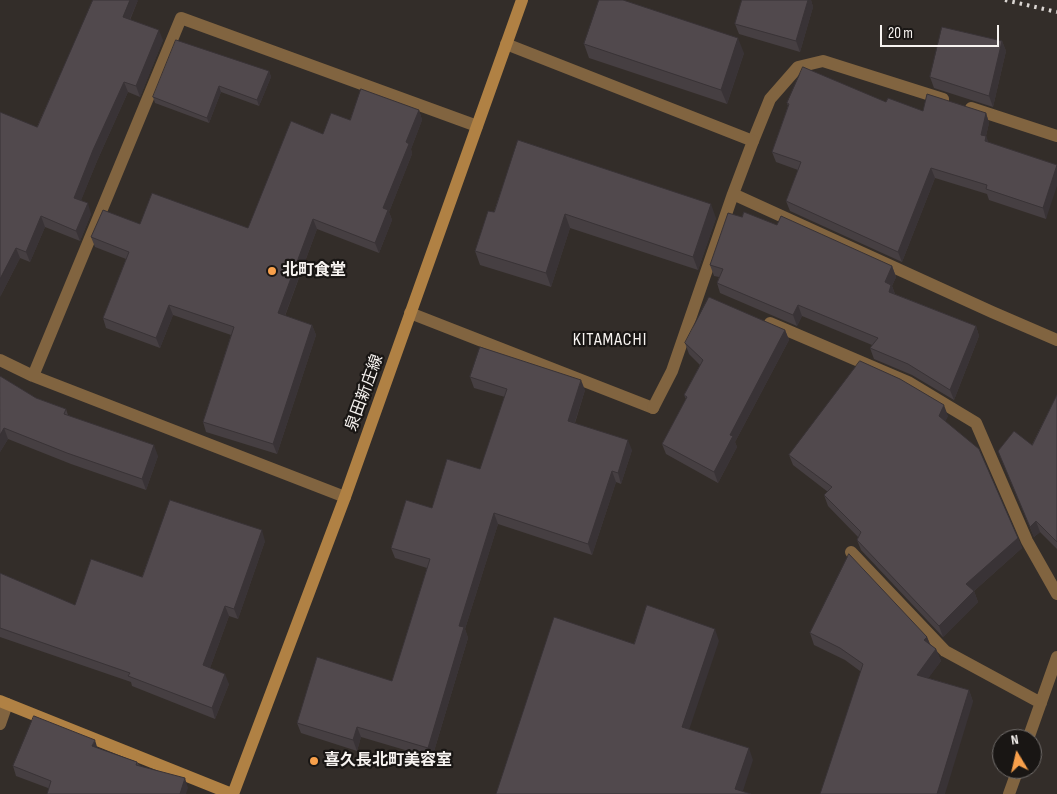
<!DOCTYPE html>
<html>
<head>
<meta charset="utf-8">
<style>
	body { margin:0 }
	#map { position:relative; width:1057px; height:794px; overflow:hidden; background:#332d29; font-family:"Sofia Sans Condensed",sans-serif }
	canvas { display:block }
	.north { position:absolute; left:992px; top:729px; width:50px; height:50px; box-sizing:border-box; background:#191614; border:1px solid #726e6c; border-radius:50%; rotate:351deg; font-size:14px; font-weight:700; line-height:20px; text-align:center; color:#f7f3f0 }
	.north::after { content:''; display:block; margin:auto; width:18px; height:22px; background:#f8a04b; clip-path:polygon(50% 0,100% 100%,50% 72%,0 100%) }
	.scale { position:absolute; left:880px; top:25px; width:119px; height:22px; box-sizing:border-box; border:2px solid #f7f3f0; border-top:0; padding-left:6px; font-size:15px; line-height:18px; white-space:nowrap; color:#f7f3f0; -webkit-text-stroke:4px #191614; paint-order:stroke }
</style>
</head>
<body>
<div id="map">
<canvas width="1057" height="794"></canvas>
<div class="north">N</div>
<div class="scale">20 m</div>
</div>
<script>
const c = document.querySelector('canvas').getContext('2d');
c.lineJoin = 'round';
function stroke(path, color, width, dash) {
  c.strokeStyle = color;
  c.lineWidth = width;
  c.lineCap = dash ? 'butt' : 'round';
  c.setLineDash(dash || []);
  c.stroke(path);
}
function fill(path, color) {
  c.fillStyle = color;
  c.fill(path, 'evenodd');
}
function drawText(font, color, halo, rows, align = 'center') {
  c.font = font + ' "Sofia Sans Condensed","Noto Sans JP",sans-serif';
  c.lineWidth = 4.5;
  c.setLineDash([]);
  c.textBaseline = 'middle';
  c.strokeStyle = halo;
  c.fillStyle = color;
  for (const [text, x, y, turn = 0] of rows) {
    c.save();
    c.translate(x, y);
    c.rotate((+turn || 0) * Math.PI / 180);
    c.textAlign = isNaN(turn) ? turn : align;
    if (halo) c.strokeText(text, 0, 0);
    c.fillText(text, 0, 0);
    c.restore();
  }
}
const lane = new Path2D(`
	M971 108 1057 136
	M753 141 770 99 798 67 823 61 943 99
	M410 313 653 408
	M770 323 908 382 976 423 1027 541 1057 594
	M851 552 945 651 1041 703
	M1028 739 1057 657
	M1009 794 1018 769`);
const street = new Path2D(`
	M506 44 753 141 733 194 672 371 653 408
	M733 194 992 312 1057 340
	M0 360 33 376 345 497
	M33 376 181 18 477 126
	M0 724 7 704`);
const secondary = new Path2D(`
	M0 701 232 794
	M233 794 345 497 522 0`);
const rail = new Path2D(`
	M1005 0 1057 12`);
const wall = new Path2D(`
	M138 0 130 20 163 40 140 97 128 92 97 161 81 200 91 214 80 241 45 227 30 262 20 258 0 297 37 127Z
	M742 0H811L813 7 800 52 739 34 735 24Z
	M1002 41 1006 51 993 107 934 88 930 77Z
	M584 44 744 53 727 104 589 58Z
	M269 71 271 77 259 106 221 92 209 123 155 103 153 97Z
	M886 102 923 111 986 113 989 123 986 136 988 142 1057 165 1046 219 989 200 987 194 935 178 902 262 790 211 786 201 798 170 776 162 772 152 788 106 787 103Z
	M419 110 422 120 411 149 412 154 389 212 392 220 379 253 317 229 285 316 312 325 316 335 277 454 206 432 203 422 231 335 173 315 160 348 106 328 103 318 126 259 95 247 91 237 140 224 248 228 323 134 350 120Z
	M494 212 716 218 698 270 570 228 551 287 480 265 475 251Z
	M742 217 777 225 892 266 896 277 892 286 895 294 976 326 979 336 954 400 912 375 874 359 870 348 872 345 802 316 797 326 720 293 717 283 719 277 714 276 710 265Z
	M785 330 789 340 735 442 737 447 718 483 666 454 662 444 686 399 684 395 700 365 689 354 685 343Z
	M0 376 36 398 66 409 68 415 158 456 146 490 71 464 8 439 0 452Z
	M470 377 585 390 575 423 632 450 621 484 616 482 592 555 498 524 465 629 468 638 432 758 361 737 357 751 301 733 297 723 392 681 427 568 395 558 391 548 432 508 480 469 505 397 474 388Z
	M1057 395V549L1040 532 1034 537 998 451 1032 445Z
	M948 416 945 421 1018 538 1022 548 974 591 978 602 943 637 861 550 857 540 858 537 828 506 824 495 828 492 793 465 789 455Z
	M265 541 238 619 229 616 210 668 229 684 215 719 132 686 131 682 0 637V573L75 605 142 577Z
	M810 633 927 637 930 644 936 649 941 661 928 678 969 690 973 702 860 671 845 660 814 645Z
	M97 748 137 762 139 765 188 788H48L16 776 13 766Z`);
const shadedWall = new Path2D(`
	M130 0H138L126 28 123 17Z
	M808 0H811L813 7 800 52 796 41Z
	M159 30 163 40 140 97 136 86Z
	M738 38 744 53 727 104 721 90Z
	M1002 41 1006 51 993 107 989 96Z
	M269 71 271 77 259 106 257 100Z
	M124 82 128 92 97 161 78 208 74 198 93 150Z
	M219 86 221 92 209 123 207 118Z
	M419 110 422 120 411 149 412 154 389 212 392 220 379 253 375 243 383 208 406 142Z
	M986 113 989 123 986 136 990 146 985 142 981 135Z
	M1057 165V186L1046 219 1043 208Z
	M931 168 935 178 902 262 898 252Z
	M88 203 91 214 80 241 76 231Z
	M711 204 716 218 698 270 693 257Z
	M565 214 570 228 551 287 546 273Z
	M41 216 45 227 30 262 26 252Z
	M313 219 317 229 282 323 278 313Z
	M16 248 20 258 0 297V279Z
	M892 266 896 277 892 286 895 295 892 303 885 282Z
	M169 305 173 315 160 348 156 338Z
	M798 305 802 316 797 326 793 315Z
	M312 325 316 335 277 454 273 444Z
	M976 326 979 336 954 400 950 390Z
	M785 330 789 340 735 442 737 447 718 483 714 472 730 435Z
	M581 380 585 390 572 431 568 421Z
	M944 405 948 416 943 427 939 416Z
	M4 428 8 439 0 452V435Z
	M628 440 632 450 621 484 618 473Z
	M154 445 158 456 146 490 142 479Z
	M612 471 616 482 592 555 588 544Z
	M494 513 498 524 465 629 468 638 432 758 428 748 459 626Z
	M1036 521 1040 532 1034 537 1030 527Z
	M262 530 265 541 238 619 234 609Z
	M1018 538 1022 548 974 591 978 602 943 637 939 626 966 584Z
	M225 606 229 616 207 676 203 665Z
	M715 629 719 641 686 739 682 727Z
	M927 637 932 649 924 640Z
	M936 649 941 661 922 687 917 675Z
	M225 674 229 684 215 719 212 708Z
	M969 690 973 702 945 794H937Z
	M357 727 361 737 357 751 353 740Z
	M95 740 98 750 92 746Z
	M749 748 753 760 742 794 735 789Z
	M185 778 188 788 186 794H180Z`);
const building = new Path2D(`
	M93 0H130L123 17 159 30 136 86 124 82 93 150 74 198 88 203 76 231 41 216 26 252 16 248 0 279V112L37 127Z
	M599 0H623L738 38 721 90 584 44Z
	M742 0H808L796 41 735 24Z
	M942 27 1002 41 989 96 930 77Z
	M176 40 269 71 257 100 219 86 207 118 153 97Z
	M803 67 886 102 888 98 923 111 927 94 986 113 981 135 986 136 985 141 1057 165 1043 208 986 189 987 185 931 168 898 252 786 201 801 162 772 152 789 104 787 103Z
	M361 89 419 110 406 142 409 144 383 208 388 210 375 243 313 219 278 313 312 325 273 444 203 422 234 327 169 305 156 338 103 318 129 252 91 237 103 210 140 224 152 193 248 228 291 121 323 134 331 113 350 120Z
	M518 140 711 204 693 257 565 214 546 273 475 251 488 211 494 212Z
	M744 212 777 225 781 216 892 266 885 282 891 285 889 292 976 326 950 390 908 364 870 348 878 338 798 305 793 315 717 283 723 269 710 265 728 213 742 217Z
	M709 297 785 330 730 435 733 436 714 472 662 444 687 397 684 395 703 360 685 343Z
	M480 347 581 380 568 421 628 440 618 473 612 471 588 544 494 513 459 626 464 627 428 748 357 727 353 740 297 723 317 657 392 681 430 559 391 548 406 500 432 508 447 459 480 469 507 389 470 377Z
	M860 361 900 379 944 405 939 416 979 449 1018 538 966 584 974 591 939 626 857 540 861 532 824 495 832 487 789 455Z
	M0 376 36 398 66 409 64 414 154 445 142 479 67 453 4 428 0 435Z
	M1057 395V542L1036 521 1030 527 998 451 1014 431 1032 445Z
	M170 500 262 530 234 609 225 606 203 665 225 674 212 708 128 676 130 673 0 628V573L75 605 91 559 142 577Z
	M849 554 927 637 924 640 936 649 917 675 969 690 937 794H820L863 664 840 648 810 633Z
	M647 605 715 629 682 727 749 748 735 789 751 794H496L554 617 634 644Z
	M34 716 95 740 92 746 137 762 136 765 185 778 180 794H47L51 781 13 766Z`);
const markers = [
	[272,271,5,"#f8a04b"],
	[314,761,5,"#f8a04b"]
];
const poiNames = [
	["北町食堂",282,271],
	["喜久長北町美容室",324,761]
];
const streetNames = [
	["泉田新庄線",365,393,-70]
];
const neighbourhoodNames = [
	["KITAMACHI",610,340]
];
stroke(lane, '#816440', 12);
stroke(street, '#816440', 12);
stroke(secondary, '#b08144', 12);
stroke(rail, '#dbd6d3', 4, [2.5, 5]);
fill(wall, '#463f42');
fill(shadedWall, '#393336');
fill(building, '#51494d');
stroke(building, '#393336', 1);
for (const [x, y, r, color] of markers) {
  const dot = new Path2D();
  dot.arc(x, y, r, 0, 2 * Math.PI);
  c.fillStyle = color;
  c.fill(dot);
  stroke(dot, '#191614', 2);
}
drawText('bold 16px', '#f7f3f0', '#191614', poiNames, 'left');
drawText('16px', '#f7f3f0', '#191614', streetNames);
c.letterSpacing = '1px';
drawText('18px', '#f7f3f0', '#191614', neighbourhoodNames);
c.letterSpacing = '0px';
</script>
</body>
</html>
